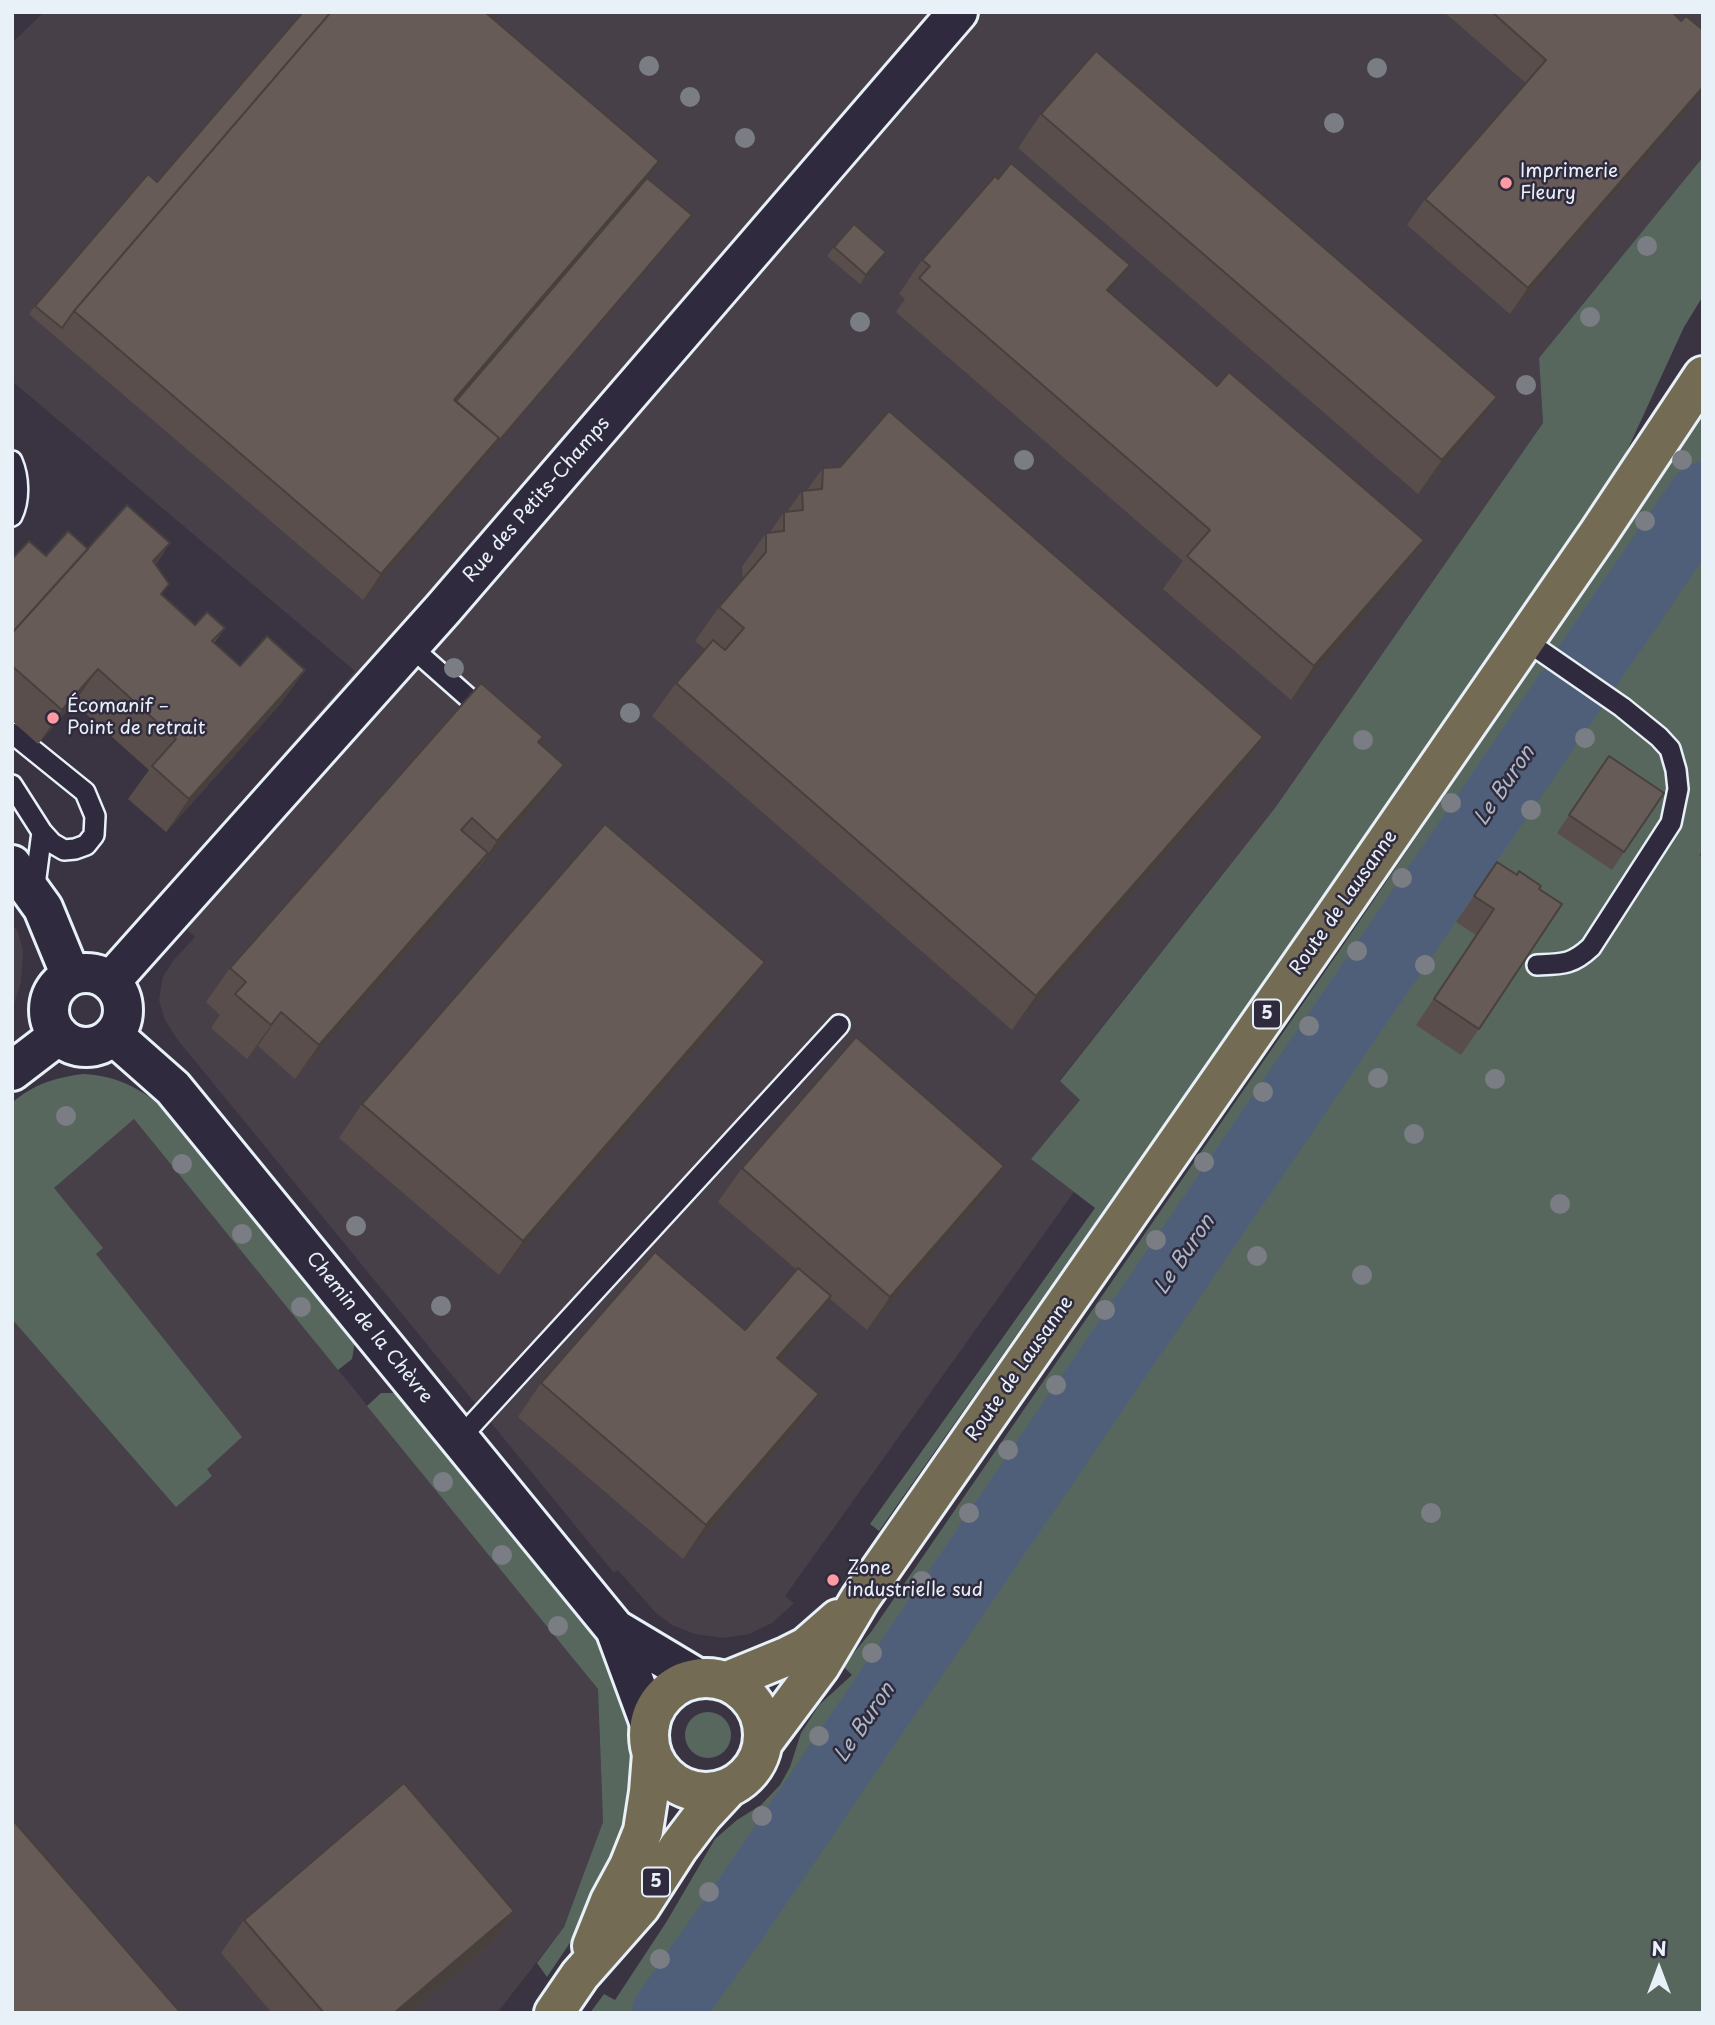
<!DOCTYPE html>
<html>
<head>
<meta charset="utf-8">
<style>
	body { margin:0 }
	#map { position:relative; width:1715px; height:2025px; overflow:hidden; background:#3a3442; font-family:"Playpen Sans",sans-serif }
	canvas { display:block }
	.frame { position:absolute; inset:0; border:14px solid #e8f1f8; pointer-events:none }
	.north { position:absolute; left:1624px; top:1934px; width:70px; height:70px; -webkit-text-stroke:5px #2f2a3d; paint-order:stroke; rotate:0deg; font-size:19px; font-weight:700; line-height:28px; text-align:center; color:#e8f1f8 }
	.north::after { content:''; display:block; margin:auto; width:24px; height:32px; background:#e8f1f8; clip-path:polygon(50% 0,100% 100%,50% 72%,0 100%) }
</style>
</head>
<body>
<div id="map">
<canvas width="1715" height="2025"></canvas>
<div class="frame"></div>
<div class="north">N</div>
</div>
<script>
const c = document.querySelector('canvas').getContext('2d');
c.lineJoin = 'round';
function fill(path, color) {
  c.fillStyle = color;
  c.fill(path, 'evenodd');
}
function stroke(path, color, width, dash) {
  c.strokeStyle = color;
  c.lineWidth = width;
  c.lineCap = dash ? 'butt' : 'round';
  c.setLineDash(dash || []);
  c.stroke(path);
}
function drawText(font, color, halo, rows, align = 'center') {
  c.font = font + ' "Playpen Sans",sans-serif';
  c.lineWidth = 5;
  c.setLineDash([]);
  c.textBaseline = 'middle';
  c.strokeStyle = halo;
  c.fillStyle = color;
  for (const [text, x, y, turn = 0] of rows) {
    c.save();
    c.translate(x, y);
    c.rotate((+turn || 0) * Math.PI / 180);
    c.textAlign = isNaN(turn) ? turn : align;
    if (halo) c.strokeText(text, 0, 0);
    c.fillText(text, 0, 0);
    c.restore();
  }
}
const built = new Path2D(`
	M44 12H1703V157L1539 358 1543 423 1275 808 1060 1080 1080 1100 1031 1159 1074 1192 785 1596 794 1603 772 1623 749 1634 723 1638 695 1634 672 1625 655 1612 618 1570 614 1573 177 1039 165 1020 159 1000 163 976 174 960 195 937 156 901 355 671 12 381V43Z
	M12 926 17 929 23 950 21 982 12 1010Z
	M134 1119 598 1689 603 1822 564 1927 497 2013H12V1224Z`);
const green = new Path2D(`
	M1703 157V296L1684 327 1620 466 1311 915 879 1531 870 1524 1095 1208 1031 1159 1080 1100 1060 1081 1275 808 1543 423 1539 358Z
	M1703 413V2013H590L604 1994 615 2000 667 1921 715 1839 737 1820 761 1805 780 1785 790 1767 801 1733 819 1705 852 1675 843 1666 871 1632 1346 941Z
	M84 1074C118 1076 142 1089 167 1111L355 1341 352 1359 338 1370 134 1119 54 1188 103 1248 96 1254 242 1437 207 1469 212 1476 176 1507 12 1319V1103C33 1084 57 1077 84 1074Z
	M381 1393H397L585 1624 605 1653 618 1683 628 1721 633 1750 631 1811 598 1901 547 1977 537 1963 564 1927 603 1822 598 1689 367 1406Z
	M685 1735a23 23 0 1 1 46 0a23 23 0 1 1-46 0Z`);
const river = new Path2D(`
	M667 2013 733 1920 1703 497`);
const service = new Path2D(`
	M12 461C19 477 20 500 12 516
	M1525 640 1622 707 1659 737 1670 749 1676 770 1678 789 1671 823 1591 947C1572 965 1562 964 1537 965
	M410 646 488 715
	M12 733 85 792 95 816 94 835 86 845 75 849 64 850 52 843 42 832
	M12 785 42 832 34 893
	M459 1439 839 1025`);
const minor = new Path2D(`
	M12 865 43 908 71 976
	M49 1010a37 37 0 1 1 74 0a37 37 0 1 1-74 0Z
	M110 982 443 609 958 12
	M113 1035 173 1088 615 1629 697 1678
	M12 1071 59 1035
	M615 1629 650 1724`);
const primary = new Path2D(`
	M649 1735a57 57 0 1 1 114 0a57 57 0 1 1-114 0Z
	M727 1681 788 1656 806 1647 838 1619
	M764 1741 820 1666 860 1599 1328 926 1598 534 1703 376
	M592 1946 610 1901 629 1866 643 1831 649 1792 652 1754
	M554 2013 580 1975 640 1907 678 1848 703 1815 729 1787`);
const trees = [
	[649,66],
	[1377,68],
	[690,97],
	[1334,123],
	[745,138],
	[1647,246],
	[1590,317],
	[860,322],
	[1526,385],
	[1024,460],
	[1682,460],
	[1645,521],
	[454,668],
	[630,713],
	[1585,738],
	[1363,740],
	[1451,803],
	[1531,810],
	[1402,878],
	[1357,951],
	[1425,965],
	[1309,1026],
	[1378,1078],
	[1495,1079],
	[1263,1092],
	[66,1116],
	[1414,1134],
	[1204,1162],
	[182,1164],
	[1560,1204],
	[356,1226],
	[242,1234],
	[1156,1240],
	[1257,1256],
	[1362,1275],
	[441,1306],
	[301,1307],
	[1105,1310],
	[1056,1385],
	[1008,1450],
	[443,1482],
	[969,1513],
	[1431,1513],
	[502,1555],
	[922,1581],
	[558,1626],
	[872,1653],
	[819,1736],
	[762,1816],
	[709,1892],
	[660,1959]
];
const wall = new Path2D(`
	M1444 12H1672L1703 92 1510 314 1407 225 1425 199 1526 83Z
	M1041 114 1473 430 1418 494 1018 148Z
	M647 178 685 224 363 600 29 314 35 306 157 182Z
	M834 247 886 252 880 261 860 284 827 256Z
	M922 260 1110 293 1217 386 1424 540 1400 574 1291 700 1163 589 1183 561 896 312 905 299 899 294Z
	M823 468 1240 771 1012 1030 652 716 676 683 705 649 695 641 719 607 743 580 742 567 766 533 770 532 784 512H787L802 491 807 490Z
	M170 543 156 564 162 595 195 625 225 628 214 643 240 666 305 670 281 703 166 832 128 799 149 770 74 703 38 744 12 721V559L46 556 88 549Z
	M539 743 564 765 540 799 473 874 464 887 295 1079 258 1046 247 1059 211 1028 220 1015 206 1002 230 968Z
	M1609 756 1664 793 1612 870 1557 833Z
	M1703 850V858L1699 855Z
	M1497 862 1517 875 1479 1029 1461 1055 1416 1025 1476 935 1456 922Z
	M741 996 499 1275 339 1138 362 1104Z
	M1004 1166 981 1199 867 1330 829 1298 807 1330 780 1361 796 1428 683 1559 518 1417 541 1383 745 1330 797 1270 718 1202 742 1168Z
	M514 1911 490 1945 410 2013H272L221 1953 244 1920Z`);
const shadedWall = new Path2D(`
	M1703 87V92L1510 314 1528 288Z
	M659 161 641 187 443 418 454 400Z
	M692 215 685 224 480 464 487 455Z
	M886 252 880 261 860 284 866 275Z
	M1130 265 1106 299 1107 290Z
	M1497 397 1473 430 1418 494 1442 460Z
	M499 438 480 464 363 600 381 574Z
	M1424 540 1400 574 1291 700 1314 666Z
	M170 543 146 577 153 561Z
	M98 669 74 703 38 744 62 710Z
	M305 670 281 703 166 832 189 799Z
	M1263 737 1240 771 1012 1030 1036 996Z
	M564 765 540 799 474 875 497 841Z
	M488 853 464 887 295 1079 319 1045Z
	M765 962 741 996 499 1275 523 1241Z
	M281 1012 258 1046 247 1059 271 1025Z
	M1004 1166 981 1199 867 1330 890 1297Z
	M831 1296 807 1330 753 1392 777 1358Z
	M819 1394 796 1428 683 1559 706 1525Z
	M514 1911 490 1945 410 2013H394Z`);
const building = new Path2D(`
	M303 12H331L74 311 62 328 35 306 148 174 157 182Z
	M331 12H485L659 161 454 400 499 438 381 574 74 311Z
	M1492 12H1672L1681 21 1686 16 1703 30V87L1528 288 1425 199 1546 60Z
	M1096 51 1497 397 1442 460 1041 114Z
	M1011 163 1130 265 1107 290 1217 386 1229 372 1424 540 1314 666 1187 556 1210 530 919 278 930 266 922 260 995 176 998 179Z
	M647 178 692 215 487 455 499 438 456 401Z
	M854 224 886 252 866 275 834 247Z
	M889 411 1263 737 1036 996 676 683 713 640 725 650 744 628 719 607 766 552V533L784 531V512L803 510 802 491 822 489 823 468 840 467Z
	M127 505 170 543 153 561 169 584 161 594 195 625 207 612 225 628 212 641 240 666 267 636 305 670 189 799 152 766 176 739 98 669 62 710 12 666V633Z
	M68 531 88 549 12 633V559L29 541 46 556Z
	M481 683 543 737 538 742 564 765 497 841 472 818 461 830 488 853 319 1045 281 1012 271 1025 235 994 246 982 230 968Z
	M1609 756 1664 793 1624 852 1569 815Z
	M605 824 765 962 523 1241 362 1104Z
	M1497 862 1517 875 1519 871 1541 886 1539 889 1562 904 1479 1029 1434 999 1494 909 1474 896Z
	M856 1037 1004 1166 890 1297 742 1168Z
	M655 1252 745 1330 798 1268 831 1296 777 1358 819 1394 706 1525 541 1383Z
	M404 1783 514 1911 394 2013H324L244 1920Z
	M12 1819 181 2013H12Z`);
const markers = [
	[1506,183,7,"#ff9aa2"],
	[53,718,7,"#ff9aa2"],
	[833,1580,7,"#ff9aa2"]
];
const shields = [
	[1267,1014,28],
	[656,1882,28]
];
const shieldNames = [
	["5",1267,1014],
	["5",656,1882]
];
const poiNames = [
	["Imprimerie",1520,172],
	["Fleury",1520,194],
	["Écomanif –",67,707],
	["Point de retrait",67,729],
	["Zone",847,1569],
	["industrielle sud",847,1591]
];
const streetNames = [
	["Rue des Petits-Champs",537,500,-49],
	["Route de Lausanne",1344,903,-55],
	["Chemin de la Chèvre",369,1328,51],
	["Route de Lausanne",1020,1369,-55]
];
const waterNames = [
	["Le Buron",1505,786,-56],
	["Le Buron",1185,1255,-56],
	["Le Buron",865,1723,-56]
];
fill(built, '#484048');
fill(green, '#58675e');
stroke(river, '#4f5f79', 70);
stroke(service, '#e8f1f8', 24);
stroke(minor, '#e8f1f8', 44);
stroke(primary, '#e8f1f8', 44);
stroke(service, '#2f2a3d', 19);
stroke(minor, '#2f2a3d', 38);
stroke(primary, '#746b55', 38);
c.fillStyle = '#7a7e84';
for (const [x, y] of trees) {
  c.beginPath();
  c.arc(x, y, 10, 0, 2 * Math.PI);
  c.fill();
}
fill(wall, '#594e4b');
fill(shadedWall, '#48403d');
fill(building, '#675b57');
stroke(building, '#48403d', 2);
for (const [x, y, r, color] of markers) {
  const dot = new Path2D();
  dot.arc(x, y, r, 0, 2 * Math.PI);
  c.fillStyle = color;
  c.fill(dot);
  stroke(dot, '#2f2a3d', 2.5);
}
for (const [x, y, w] of shields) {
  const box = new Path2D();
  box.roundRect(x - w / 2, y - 14.5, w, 29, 5);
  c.fillStyle = '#2f2a3d';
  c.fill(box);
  stroke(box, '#e8f1f8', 2);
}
drawText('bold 18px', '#e8f1f8', null, shieldNames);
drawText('19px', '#e8f1f8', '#2f2a3d', poiNames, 'left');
drawText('19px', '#e8f1f8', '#2f2a3d', streetNames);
drawText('italic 21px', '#abb7c5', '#2f2a3d', waterNames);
</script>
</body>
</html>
